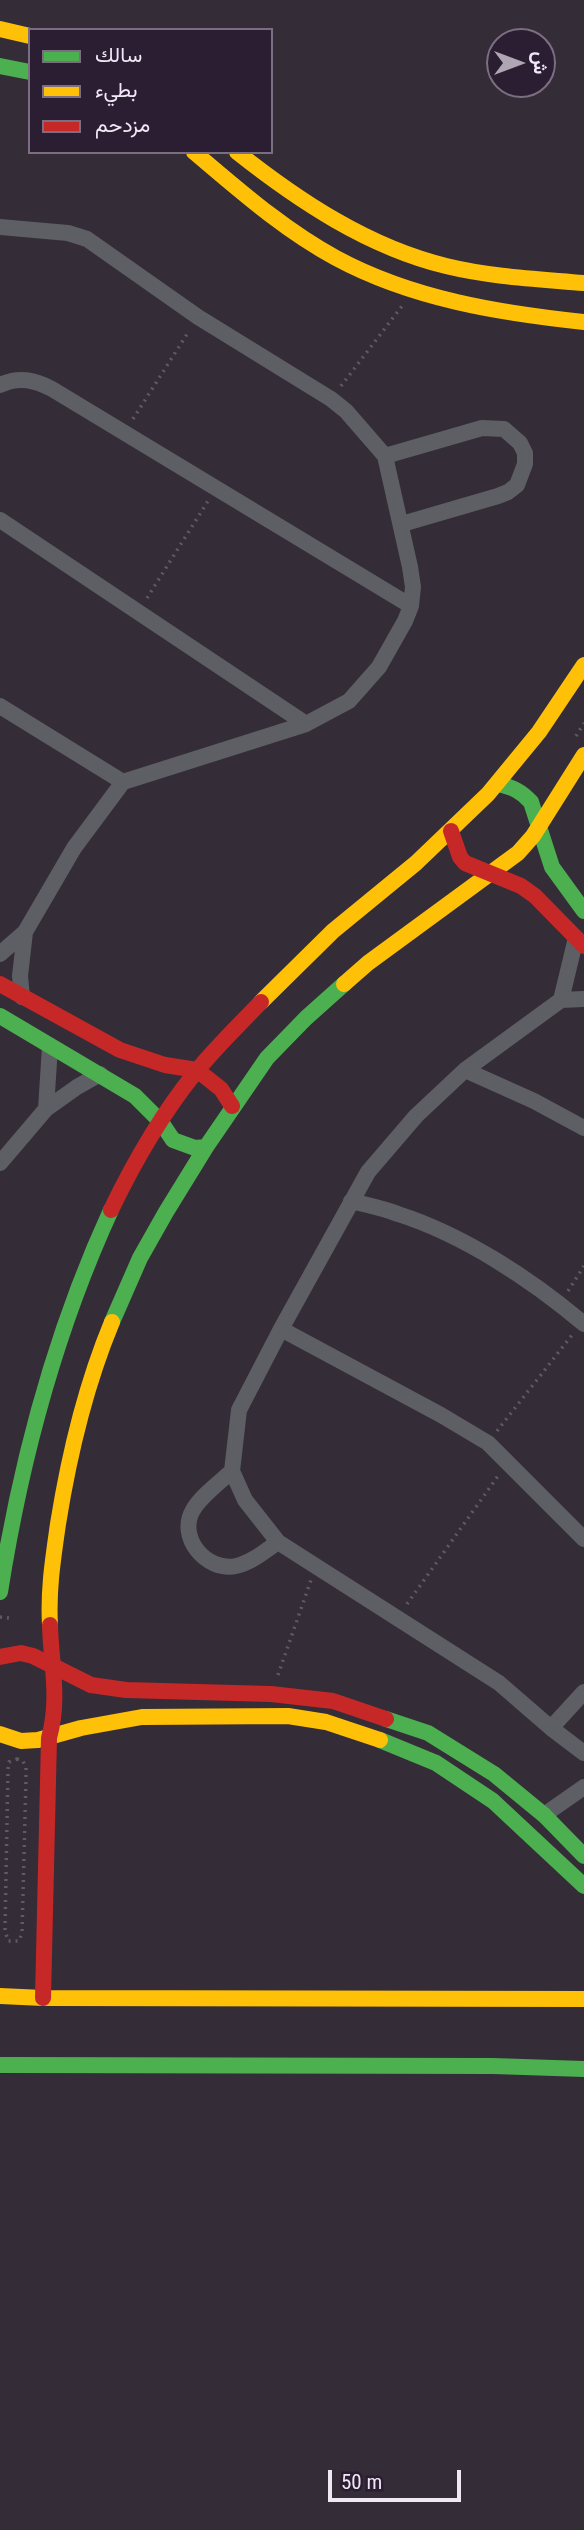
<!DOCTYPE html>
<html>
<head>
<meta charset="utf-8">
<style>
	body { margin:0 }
	#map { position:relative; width:584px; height:2530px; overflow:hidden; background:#342c37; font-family:"Roboto Condensed",Vazirmatn,sans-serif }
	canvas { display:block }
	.legend { position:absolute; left:28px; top:28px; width:245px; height:126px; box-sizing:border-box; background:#2b1d32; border:2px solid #7a6e80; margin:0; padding:9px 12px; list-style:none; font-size:21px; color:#f0e8f5 }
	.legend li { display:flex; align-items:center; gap:14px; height:35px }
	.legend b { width:35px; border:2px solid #7a6e80 }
	.north { position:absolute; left:486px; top:28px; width:70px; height:70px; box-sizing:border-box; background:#2b1d32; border:2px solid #7a6e80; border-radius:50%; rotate:90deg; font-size:19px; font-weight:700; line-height:28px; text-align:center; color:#f0e8f5 }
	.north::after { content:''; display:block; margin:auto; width:24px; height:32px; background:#aea6b2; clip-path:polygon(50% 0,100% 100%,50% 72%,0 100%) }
	.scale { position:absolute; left:328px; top:2470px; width:133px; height:32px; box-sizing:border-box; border:4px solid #f0e8f5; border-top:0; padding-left:9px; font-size:21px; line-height:24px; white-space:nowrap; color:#f0e8f5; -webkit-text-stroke:5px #2b1d32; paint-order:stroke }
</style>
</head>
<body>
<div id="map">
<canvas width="584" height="2530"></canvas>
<ul class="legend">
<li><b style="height:9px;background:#4caf50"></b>سالك</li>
<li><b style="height:9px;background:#ffc107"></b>بطيء</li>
<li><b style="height:9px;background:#c62828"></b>مزدحم</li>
</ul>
<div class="north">ش</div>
<div class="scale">50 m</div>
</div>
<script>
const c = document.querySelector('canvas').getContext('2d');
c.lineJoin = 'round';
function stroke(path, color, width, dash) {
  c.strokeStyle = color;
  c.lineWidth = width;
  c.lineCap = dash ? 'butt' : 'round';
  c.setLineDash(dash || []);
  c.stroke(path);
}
const path = new Path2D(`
	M341 386 402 306
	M133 419 189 331
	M147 598 208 501
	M576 736 584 723
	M568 1291 584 1266
	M497 1431 572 1335
	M407 1604 498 1476
	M0 1617 10 1618
	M278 1675 311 1580
	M17 1759 23 1761 26 1768V1779L22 1933 19 1941H8L5 1930 8 1769 9 1762Z`);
const street = new Path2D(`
	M0 227 68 233 87 239 198 317 331 399 346 411 385 456 410 567 413 587 411 606 405 621 379 667 349 701 306 724 123 782 74 848 25 932 0 954
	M0 385C19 376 35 380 52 389L411 606
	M385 456 482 428 504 429 520 443 525 453V464L517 485 508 492 498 496 402 524
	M0 520 306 724
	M0 706 123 782
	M22 997 20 976 25 932
	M584 999 561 1000 465 1070 416 1116 368 1172 281 1329 239 1410 232 1471 245 1500 278 1542 499 1683 551 1728 584 1753
	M561 1000 576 938
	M465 1070 534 1101 584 1128
	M46 1109 50 1046
	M0 1163 46 1109 77 1087 100 1074
	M351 1201C367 1205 383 1208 398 1214 464 1235 532 1280 584 1324
	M281 1329 441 1415 488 1443 584 1539
	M232 1471C221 1481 200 1497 193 1510 177 1537 206 1572 236 1566 251 1563 265 1551 278 1542
	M551 1728 584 1692
	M544 1815 584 1787`);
const fast = new Path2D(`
	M0 66 30 72
	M498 784C512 787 521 791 531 802L552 867 584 911
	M0 1016 135 1096 161 1122 173 1140 195 1148 206 1147
	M112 1322 140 1258 166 1212 206 1147 267 1058 306 1018 344 984
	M0 1592C21 1459 55 1332 111 1210
	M386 1719 428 1733 494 1774 544 1815 584 1856
	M380 1740 436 1763 493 1801 584 1886
	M0 2065 493 2066 584 2069`);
const slow = new Path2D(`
	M0 29 30 36
	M194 152C239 190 284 230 336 258 412 299 499 313 584 322
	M237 152C299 201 368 247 446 266 491 277 538 279 584 283
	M344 984 368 963 518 853 533 836 584 755
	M261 1002 333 931 416 863 488 794 539 732 584 665
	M50 1625C48 1590 53 1559 58 1524 69 1455 85 1387 112 1322
	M0 1734 21 1741 38 1740 81 1728 142 1717 288 1716 326 1722 380 1740
	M0 1996 43 1998 584 1999`);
const jam = new Path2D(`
	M451 831 460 857 465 863 521 886 535 896 584 946
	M0 984 120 1050 165 1065 197 1070 221 1089 232 1106
	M111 1210C134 1162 162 1114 195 1073 215 1048 239 1025 261 1002
	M0 1657 21 1653 33 1656 91 1685 126 1690 271 1694 333 1701 386 1719
	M43 1998 49 1738C60 1698 51 1665 50 1625`);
stroke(path, '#5d5c61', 3.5, [2, 5]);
stroke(street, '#5d5f64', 16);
stroke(fast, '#4caf50', 16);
stroke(slow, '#ffc107', 16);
stroke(jam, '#c62828', 16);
</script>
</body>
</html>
